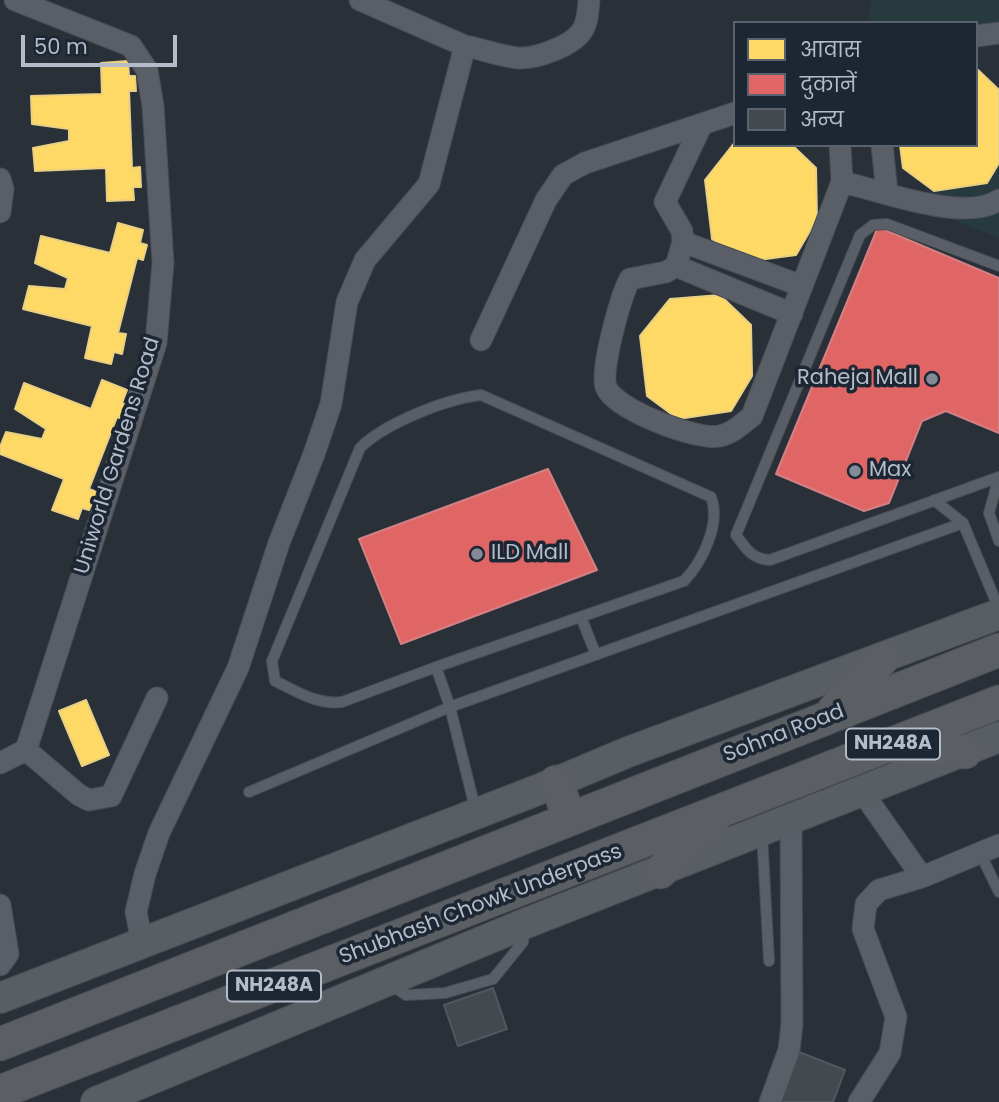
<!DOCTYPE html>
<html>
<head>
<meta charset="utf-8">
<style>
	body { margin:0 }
	#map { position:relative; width:999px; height:1102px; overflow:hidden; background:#2a3038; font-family:Poppins,"Noto Sans Devanagari",sans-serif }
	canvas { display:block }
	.legend { position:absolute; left:733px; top:21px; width:245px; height:126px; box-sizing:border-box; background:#1d2633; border:2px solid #59626f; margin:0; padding:9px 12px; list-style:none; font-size:21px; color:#b4bcc9 }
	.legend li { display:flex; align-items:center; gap:14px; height:35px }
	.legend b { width:35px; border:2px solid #59626f }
	.scale { position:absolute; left:21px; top:35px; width:156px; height:32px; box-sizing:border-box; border:4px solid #b4bcc9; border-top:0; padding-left:9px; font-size:21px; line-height:24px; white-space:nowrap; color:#b4bcc9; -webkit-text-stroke:5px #1d2633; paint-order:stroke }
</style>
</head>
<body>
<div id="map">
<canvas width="999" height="1102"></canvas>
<ul class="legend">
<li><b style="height:19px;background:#ffd966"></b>आवास</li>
<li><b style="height:19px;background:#e06666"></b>दुकानें</li>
<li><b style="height:19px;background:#444950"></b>अन्य</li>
</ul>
<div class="scale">50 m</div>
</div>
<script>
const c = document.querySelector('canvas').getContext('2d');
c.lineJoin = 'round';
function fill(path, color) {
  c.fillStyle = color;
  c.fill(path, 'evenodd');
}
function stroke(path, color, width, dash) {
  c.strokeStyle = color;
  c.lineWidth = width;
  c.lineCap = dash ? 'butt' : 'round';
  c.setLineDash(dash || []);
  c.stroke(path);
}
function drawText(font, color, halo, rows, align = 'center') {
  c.font = font + ' Poppins,sans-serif';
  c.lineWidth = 7;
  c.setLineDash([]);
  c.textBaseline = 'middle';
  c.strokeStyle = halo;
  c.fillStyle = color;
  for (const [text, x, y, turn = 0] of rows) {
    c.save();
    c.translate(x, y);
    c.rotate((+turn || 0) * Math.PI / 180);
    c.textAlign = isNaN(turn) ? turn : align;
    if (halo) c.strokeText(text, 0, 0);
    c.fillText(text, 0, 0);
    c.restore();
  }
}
const green = new Path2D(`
	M871 0H999V25L868 23Z
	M999 169V238L926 209 932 185Z`);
const homes = new Path2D(`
	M128 61 129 76H135L136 91H129L132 168 140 167 141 187H133L134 200 107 201 106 168 35 171 33 148 69 141V129L32 124 31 96 102 94 101 63Z
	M976 68 999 90V163L987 183 934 191 903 168 900 145H976Z
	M735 142V145H792L816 168 817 219 796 255 743 262 712 239 705 180Z
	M118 223 143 230 140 243 147 245 143 260 137 258 118 333 126 334 122 354 114 352 111 364 85 358 92 326 23 309 29 286 65 289 68 278 35 263 41 236 110 253Z
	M720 295 751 325 752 376 731 411 678 419 647 396 640 336 670 299Z
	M102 380 127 390 122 403 128 406 123 419 117 417 89 489 97 492 89 510 82 508 78 519 52 510 64 479 0 454V447L6 432 42 439 46 429 15 409 24 383 91 409Z
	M86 700 109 755 82 766 59 711Z`);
const shops = new Path2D(`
	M878 227 999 278V433L946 411 922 421 889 503 864 511 776 474Z
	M548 469 597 570 401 644 359 539Z`);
const building = new Path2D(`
	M493 988 507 1029 458 1046 444 1005Z
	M799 1052 845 1070 833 1102H780Z`);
const service = new Path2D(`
	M999 266 887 224 873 225 860 235 736 535C746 549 752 559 770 560L999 477
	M999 477 989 513 999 541
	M934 500 963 523 999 609
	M581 617 596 655
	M436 667 684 581C703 561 721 523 711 497L481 395C446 399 385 423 360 448L272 661 275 681C298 692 317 705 342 702L436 667 450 707 476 812
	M249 792 450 707 963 523
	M762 834 769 961
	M980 853 999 892
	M390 984 406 995 445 993 493 979 523 942 524 929`);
const minor = new Path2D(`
	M360 0 465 46
	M976 36 999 33
	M701 126 665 202 682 231 683 242 676 266 666 272 630 279C621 295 600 370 606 387 615 410 698 441 720 436 733 433 742 424 752 416L842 182 840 145
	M882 145 887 192
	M0 179 3 189 0 212
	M842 182C882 191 964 223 999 200
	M683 242 802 286
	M676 266 792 314
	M481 340 546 200 563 175 585 163 735 113
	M26 750 79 795 89 800 111 796 157 698
	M0 763 26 750 156 343 163 263 153 106 147 70 131 46 15 0
	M863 793 922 877
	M0 905 8 954 0 965
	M142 942 136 912 145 874 159 833 238 668 279 543 314 454 331 404 347 302 365 260 429 184 465 46C482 49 500 56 518 58 536 59 572 46 582 31 588 22 588 11 589 0
	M770 1102 789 1050 792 1024 791 821
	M859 1102 890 1053 896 1017 863 929 866 904 879 890 922 877 999 845`);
const secondary = new Path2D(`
	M0 998 540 789 628 752 999 614
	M96 1102 524 924 999 737`);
const trunk = new Path2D(`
	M834 710 882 659
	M897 747 965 752
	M556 782 570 819
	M660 872 712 823
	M0 1044 999 650
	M0 1092 999 702`);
const markers = [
	[932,379,7,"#848b96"],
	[855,471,7,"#848b96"],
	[477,554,7,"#848b96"]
];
const shields = [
	[893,744,94],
	[274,986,94]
];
const shieldNames = [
	["NH248A",893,744],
	["NH248A",274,986]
];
const poiNames = [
	["Raheja Mall",918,379,"right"],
	["Max",869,471],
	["ILD Mall",491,554]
];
const streetNames = [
	["Uniworld Gardens Road",118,456,-73],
	["Sohna Road",784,734,-21],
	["Shubhash Chowk Underpass",481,905,-21]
];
fill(green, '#273a3e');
fill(homes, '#ffd966');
stroke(homes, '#e8d084', 2);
fill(shops, '#e06666');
stroke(shops, '#d38084', 2);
fill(building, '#444950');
stroke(building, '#52575f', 2);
stroke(service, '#484c53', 12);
stroke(minor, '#484c53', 23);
stroke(secondary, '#484c53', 32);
stroke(trunk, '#474c53', 35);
stroke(service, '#5a5e66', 10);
stroke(minor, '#5a5e66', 21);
stroke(secondary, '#595d64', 30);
stroke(trunk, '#5b5f64', 33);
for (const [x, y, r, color] of markers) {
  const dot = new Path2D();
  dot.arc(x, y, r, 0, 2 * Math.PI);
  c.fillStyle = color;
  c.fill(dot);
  stroke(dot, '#1d2633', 2.5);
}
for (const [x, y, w] of shields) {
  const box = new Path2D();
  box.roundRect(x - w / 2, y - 15.5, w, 31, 5);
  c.fillStyle = '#1d2633';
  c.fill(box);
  stroke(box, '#b4bcc9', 2);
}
drawText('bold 19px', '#b4bcc9', null, shieldNames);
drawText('21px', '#b4bcc9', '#1d2633', poiNames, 'left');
drawText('21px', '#b4bcc9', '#1d2633', streetNames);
</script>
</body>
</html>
